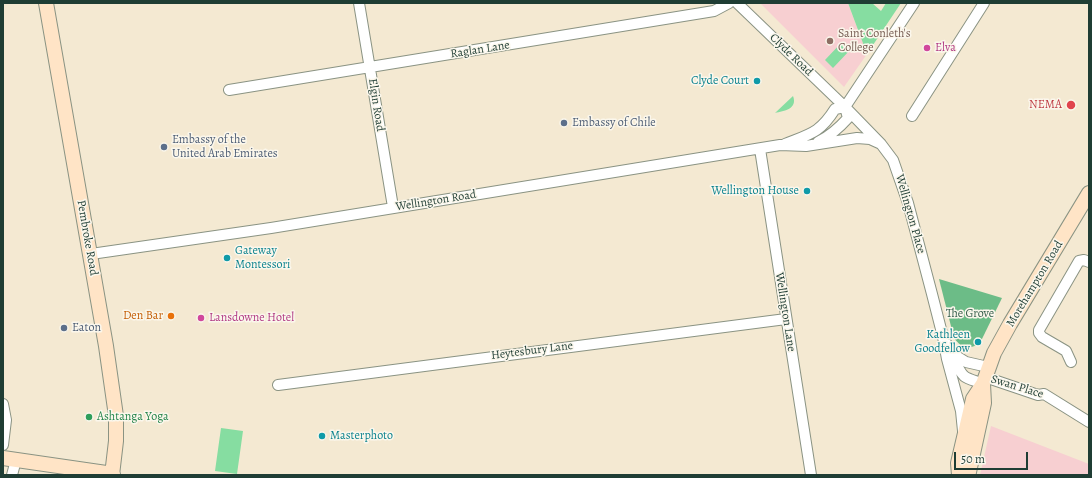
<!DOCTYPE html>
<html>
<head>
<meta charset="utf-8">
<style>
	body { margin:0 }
	#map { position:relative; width:1092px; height:478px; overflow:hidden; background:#f4e9d2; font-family:Alegreya,serif }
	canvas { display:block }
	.frame { position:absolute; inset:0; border:4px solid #1f3d34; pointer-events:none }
	.scale { position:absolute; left:954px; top:452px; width:74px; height:18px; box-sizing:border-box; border:2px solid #1f3d34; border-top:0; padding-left:5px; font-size:12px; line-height:14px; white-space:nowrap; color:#1f3d34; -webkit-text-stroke:3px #fbf7ec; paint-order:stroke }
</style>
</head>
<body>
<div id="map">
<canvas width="1092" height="478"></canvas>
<div class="frame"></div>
<div class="scale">50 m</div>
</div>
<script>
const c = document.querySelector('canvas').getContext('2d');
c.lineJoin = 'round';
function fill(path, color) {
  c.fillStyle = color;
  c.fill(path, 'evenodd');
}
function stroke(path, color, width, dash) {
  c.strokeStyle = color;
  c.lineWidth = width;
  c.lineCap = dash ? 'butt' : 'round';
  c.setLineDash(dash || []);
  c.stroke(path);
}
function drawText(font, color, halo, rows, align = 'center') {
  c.font = font + ' Alegreya,serif';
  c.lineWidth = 3;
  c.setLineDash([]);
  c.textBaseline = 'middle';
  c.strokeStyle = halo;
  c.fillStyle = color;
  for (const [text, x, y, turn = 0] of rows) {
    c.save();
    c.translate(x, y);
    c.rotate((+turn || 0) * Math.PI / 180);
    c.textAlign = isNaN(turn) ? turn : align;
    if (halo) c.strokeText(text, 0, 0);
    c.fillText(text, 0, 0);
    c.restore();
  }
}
const built = new Path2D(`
	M760 3H848L867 54 844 87Z
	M991 426 1089 464 1088 475H980Z`);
const green = new Path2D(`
	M848 3H872L881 11 886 3H901L867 54Z
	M842 42 850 50 833 68 825 60Z
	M793 96C798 109 784 111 775 113Z
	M221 428 243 431 237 474 215 471Z`);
const forest = new Path2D(`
	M939 279 1002 298 981 341C971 351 962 349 954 338Z`);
const street = new Path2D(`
	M359 3 393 207
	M737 3 845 107 881 144 893 160 908 203 932 294 943 337 947 359 961 411 963 431
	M229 90 714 11 729 3
	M845 107 914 3
	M912 116 984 3
	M818 142C830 136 839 128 848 118L845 107
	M785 144C810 134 820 133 835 109L845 107
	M760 149 811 475
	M91 254 271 228 780 145 806 146 857 138 870 139 881 144
	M947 344C953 354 956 368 964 376 969 380 977 381 983 384
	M953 354 966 362 988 367
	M1071 362 1066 351 1042 337 1039 333V330L1079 261 1084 260 1089 262
	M985 377 1038 395 1044 394 1089 422
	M278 385 786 319
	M3 404 6 420 3 445
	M12 475 16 460`);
const secondary = new Path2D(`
	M46 3 106 346 116 416V441L112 475
	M3 458 113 474
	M959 475 958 463 973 399 983 384 994 353 1010 324 1089 193
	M967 475 969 472 984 403 983 384`);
const markers = [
	[830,41,4,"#8d6e63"],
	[927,48,4,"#d1479c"],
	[757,81,4,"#0f9aa8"],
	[1071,105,5,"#e0444e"],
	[564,123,4,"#5c6f8a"],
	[164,147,4,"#5c6f8a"],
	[807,191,4,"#0f9aa8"],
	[227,258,4,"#0f9aa8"],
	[171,316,4,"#e8710a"],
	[201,318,4,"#d1479c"],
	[64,328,4,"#5c6f8a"],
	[978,342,4,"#0f9aa8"],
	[89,417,4,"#2e9e5b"],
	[322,436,4,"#0f9aa8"]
];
const educationNames = [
	["Saint Conleth's",838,34],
	["College",838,48]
];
const hotelNames = [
	["Elva",935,48],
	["Lansdowne Hotel",209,318]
];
const streetNames = [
	["Raglan Lane",480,50,-9],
	["Clyde Road",791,55,44],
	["Elgin Road",376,105,81],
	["Wellington Road",436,201,-9],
	["Wellington Place",910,214,74],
	["Pembroke Road",87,238,80],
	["Morehampton Road",1035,284,-59],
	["Wellington Lane",785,312,81],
	["Heytesbury Lane",532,351,-7],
	["Swan Place",1017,387,17]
];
const cultureNames = [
	["Clyde Court",749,81],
	["Wellington House",799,191],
	["Gateway",235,251,"left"],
	["Montessori",235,265,"left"],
	["Kathleen",970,335],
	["Goodfellow",970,349],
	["Masterphoto",330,436,"left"]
];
const healthNames = [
	["NEMA",1062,105]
];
const serviceNames = [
	["Embassy of Chile",572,123],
	["Embassy of the",172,140],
	["United Arab Emirates",172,154],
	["Eaton",72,328]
];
const parkNames = [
	["The Grove",970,314]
];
const foodNames = [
	["Den Bar",163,316]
];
const leisureNames = [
	["Ashtanga Yoga",97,417]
];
fill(built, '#f7cfd1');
fill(green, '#86dda1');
fill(forest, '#6cbc87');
stroke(street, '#8a9383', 12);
stroke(secondary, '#8a9383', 16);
stroke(street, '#fff', 10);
stroke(secondary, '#ffe4c6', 14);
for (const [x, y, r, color] of markers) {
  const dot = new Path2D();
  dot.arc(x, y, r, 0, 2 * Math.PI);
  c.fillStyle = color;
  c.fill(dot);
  stroke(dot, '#fbf7ec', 1.5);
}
drawText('12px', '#785e54', '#fbf7ec', educationNames, 'left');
drawText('12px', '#b23c85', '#fbf7ec', hotelNames, 'left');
drawText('12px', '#1f3d34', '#fbf7ec', streetNames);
drawText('12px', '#0d838f', '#fbf7ec', cultureNames, 'right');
drawText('12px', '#be3a42', '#fbf7ec', healthNames, 'right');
drawText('12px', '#4e5e75', '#fbf7ec', serviceNames, 'left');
drawText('12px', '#345d4a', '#fbf7ec', parkNames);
drawText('12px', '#c56008', '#fbf7ec', foodNames, 'right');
drawText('12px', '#27864d', '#fbf7ec', leisureNames, 'left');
</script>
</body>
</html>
